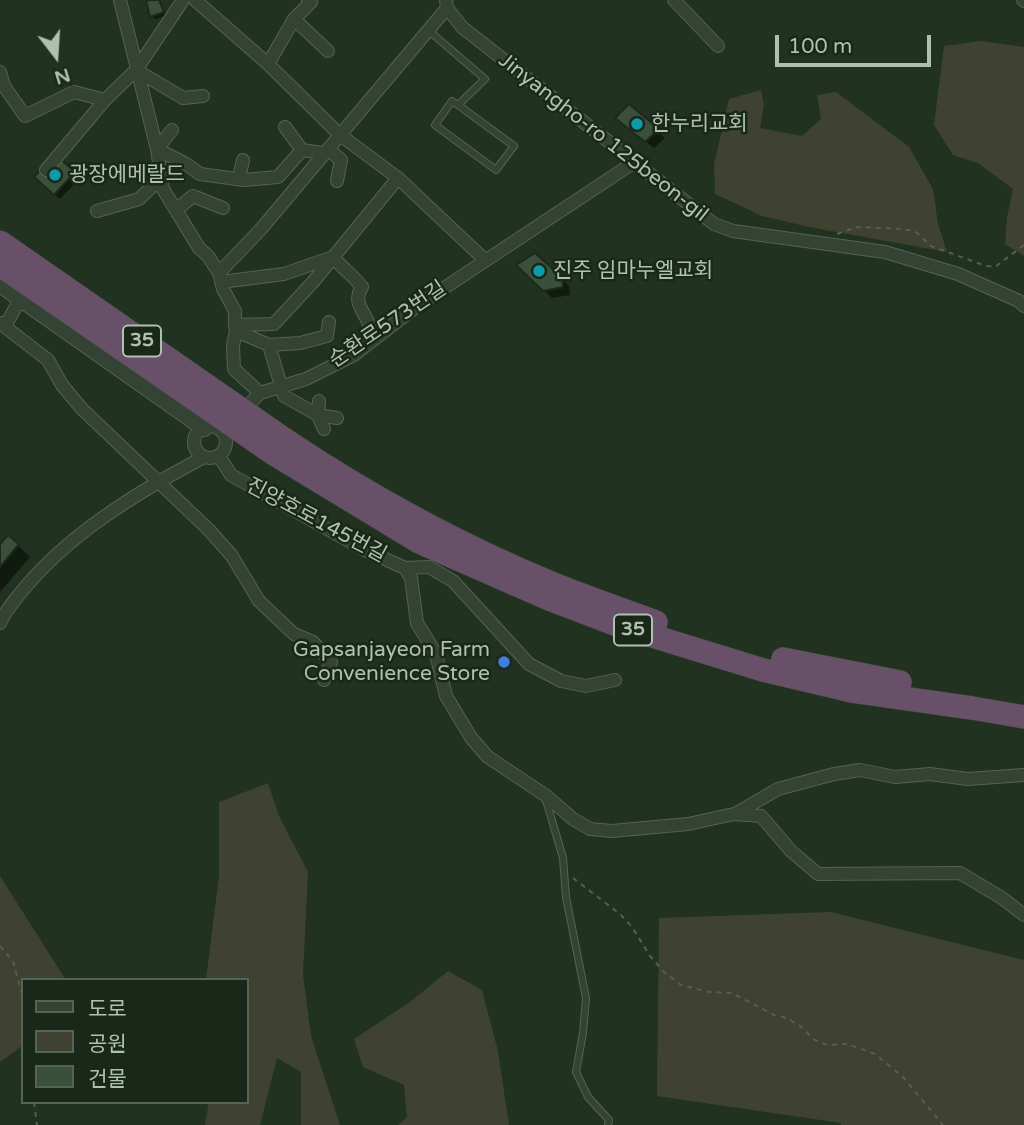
<!DOCTYPE html>
<html>
<head>
<meta charset="utf-8">
<style>
	body { margin:0 }
	#map { position:relative; width:1024px; height:1125px; overflow:hidden; background:#213221; font-family:"Varela Round","Noto Sans KR",sans-serif }
	canvas { display:block }
	.legend { position:absolute; left:21px; top:978px; width:228px; height:126px; box-sizing:border-box; background:#1a2819; border:2px solid #556555; margin:0; padding:9px 12px; list-style:none; font-size:21px; color:#aec0ae }
	.legend li { display:flex; align-items:center; gap:14px; height:35px }
	.legend b { width:35px; border:2px solid #556555 }
	.north { position:absolute; left:21px; top:21px; width:70px; height:70px; -webkit-text-stroke:5px #1a2819; paint-order:stroke; rotate:163deg; font-size:19px; font-weight:700; line-height:28px; text-align:center; color:#aec0ae }
	.north::after { content:''; display:block; margin:auto; width:24px; height:32px; background:#aec0ae; clip-path:polygon(50% 0,100% 100%,50% 72%,0 100%) }
	.scale { position:absolute; left:775px; top:35px; width:156px; height:32px; box-sizing:border-box; border:4px solid #aec0ae; border-top:0; padding-left:9px; font-size:21px; line-height:24px; white-space:nowrap; color:#aec0ae; -webkit-text-stroke:5px #1a2819; paint-order:stroke }
</style>
</head>
<body>
<div id="map">
<canvas width="1024" height="1125"></canvas>
<ul class="legend">
<li><b style="height:9px;background:#344334"></b>도로</li>
<li><b style="height:19px;background:#3f4230"></b>공원</li>
<li><b style="height:19px;background:#3b503a"></b>건물</li>
</ul>
<div class="north">N</div>
<div class="scale">100 m</div>
</div>
<script>
const c = document.querySelector('canvas').getContext('2d');
c.lineJoin = 'round';
function fill(path, color) {
  c.fillStyle = color;
  c.fill(path, 'evenodd');
}
function stroke(path, color, width, dash) {
  c.strokeStyle = color;
  c.lineWidth = width;
  c.lineCap = dash ? 'butt' : 'round';
  c.setLineDash(dash || []);
  c.stroke(path);
}
function drawText(font, color, halo, rows, align = 'center') {
  c.font = font + ' "Varela Round","Noto Sans KR",sans-serif';
  c.lineWidth = 5;
  c.setLineDash([]);
  c.textBaseline = 'middle';
  c.strokeStyle = halo;
  c.fillStyle = color;
  for (const [text, x, y, turn = 0] of rows) {
    c.save();
    c.translate(x, y);
    c.rotate((+turn || 0) * Math.PI / 180);
    c.textAlign = isNaN(turn) ? turn : align;
    if (halo) c.strokeText(text, 0, 0);
    c.fillText(text, 0, 0);
    c.restore();
  }
}
const green = new Path2D(`
	M981 41 1024 47V256L1005 244 1007 217 1013 189 978 163 953 155 934 125 944 46Z
	M761 90 764 105 760 128 802 136 821 119 817 95 836 92 909 147 933 189 938 224 947 252 809 227 762 216 715 194 714 164 729 99Z
	M268 783 279 816 308 872 303 974 311 1036 340 1125H301V1072L277 1058 260 1125H205L209 1102H247V980H206L219 876V802Z
	M0 876 66 980H23V1045L0 1062Z
	M831 912 1024 960V1125H841V1123L657 1096 659 918Z
	M448 971 482 990 498 1051 509 1125H398L407 1117 404 1085 363 1067 354 1039 410 1002Z`);
const shadow = new Path2D(`
	M156 0 161 3 166 16 155 19 152 16Z
	M629 106 665 138 654 148 625 125Z
	M55 156 79 179 60 199 36 177Z
	M519 266 561 278 569 286 570 295 552 298Z
	M18 545 30 557 0 592V546Z`);
const building = new Path2D(`
	M150 0H159L164 12 150 17 146 1Z
	M629 104 659 129 645 142 615 118Z
	M55 154 75 172 54 195 34 177Z
	M535 253 562 277 563 287 543 291 516 265Z
	M8 535 19 544 0 567V544Z`);
const path = new Path2D(`
	M837 234 857 227 904 229 916 232 931 246 986 266 995 267 1024 245
	M573 878 620 914 632 927 650 956 664 972 681 985 709 992 732 993 774 1015 787 1018 800 1026 815 1040 827 1045 847 1044 875 1054 903 1077 943 1125
	M0 946 13 961 23 998
	M34 1102 37 1125`);
const service = new Path2D(`
	M428 30 485 79 458 105 452 101 435 125 496 170 514 146 458 105
	M546 800 563 858 566 897 586 998 583 1033 576 1072 588 1097 609 1120 608 1125`);
const minor = new Path2D(`
	M120 0 157 149 163 189 199 248 208 256 219 273 223 289 235 311V325L274 324 313 282 398 178
	M195 0 268 64 339 134 398 178 485 260
	M446 0 447 8 463 28 714 224 733 231 885 252 958 274 1019 301 1024 306
	M674 0 718 46
	M1023 0 1024 1
	M294 19 328 51
	M268 64 294 19 311 2 308 0
	M136 70 183 98 203 96
	M0 72 4 86 25 116 74 92 105 100
	M285 127 302 150
	M172 130 157 149 186 164 200 174 244 180 278 177 302 150 322 153 330 151 341 160 337 181
	M46 170 105 100 136 70 183 0
	M239 178 243 160
	M176 210 193 196 223 208
	M97 211 139 199 162 177
	M333 257C342 268 353 275 362 287 352 302 364 311 369 324 370 329 370 337 370 342
	M219 273 261 229 447 8
	M221 279V282L284 274 333 257
	M0 323 48 360 62 385 82 409 209 530 232 556 259 601 294 634 313 642 331 662 324 680
	M235 325 236 331 233 346 234 369 260 393
	M5 326 21 298
	M236 331 269 345 284 396 318 415 319 401
	M269 345 300 343 327 336 329 322
	M241 413 260 393 306 379 354 355 417 306 633 163
	M194 442a16 16 0 1 1 32 0a16 16 0 1 1-32 0Z
	M324 429 318 415 337 418
	M219 456 231 475 365 550 405 568 411 578 417 623 436 654 446 696 472 739 488 757 545 795 573 819 590 829 612 831 688 824 734 814 761 816 791 851 818 874 960 873 1002 898 1024 915
	M405 568 429 567 453 581 529 664 561 681 586 686 615 680
	M0 623C4 613 11 605 18 596 66 535 136 493 204 457
	M735 814 778 789 834 774 860 770 895 777 930 774 968 779 1024 775`);
const tertiary = new Path2D(`
	M0 284 204 428`);
const motorway = new Path2D(`
	M284 439C369 496 461 546 556 585 589 598 623 610 656 622
	M274 454 419 542 549 599 620 626 763 670 852 691 972 708 1024 717
	M783 659 900 682`);
const motorwayBridge = new Path2D(`
	M0 242 284 439
	M0 265 274 454`);
const markers = [
	[637,124,7,"#0f9aa8"],
	[55,175,7,"#0f9aa8"],
	[539,271,7,"#0f9aa8"],
	[504,662,7,"#3f7fe0"]
];
const shields = [
	[142,341,38],
	[633,630,38]
];
const shieldNames = [
	["35",142,341],
	["35",633,630]
];
const poiNames = [
	["한누리교회",651,124],
	["광장에메랄드",69,175],
	["진주 임마누엘교회",553,271],
	["Gapsanjayeon Farm",490,650,"right"],
	["Convenience Store",490,674,"right"]
];
const streetNames = [
	["Jinyangho-ro 125beon-gil",603,138,38],
	["순환로573번길",388,325,-34],
	["진양호로145번길",316,521,28]
];
fill(green, '#3f4230');
fill(shadow, '#0007');
fill(building, '#3b503a');
stroke(building, '#1c2a1b', 2);
stroke(service, '#546454', 8);
stroke(minor, '#546454', 14);
stroke(tertiary, '#546454', 18);
stroke(motorway, '#3f4e3e', 24);
stroke(path, '#555f4d', 2, [5, 5]);
stroke(service, '#344334', 6);
stroke(minor, '#344334', 12);
stroke(tertiary, '#344334', 16);
stroke(motorway, '#685168', 23);
stroke(motorwayBridge, '#3f4e3e', 24, []);
stroke(motorwayBridge, '#685168', 23);
for (const [x, y, r, color] of markers) {
  const dot = new Path2D();
  dot.arc(x, y, r, 0, 2 * Math.PI);
  c.fillStyle = color;
  c.fill(dot);
  stroke(dot, '#1a2819', 2.5);
}
for (const [x, y, w] of shields) {
  const box = new Path2D();
  box.roundRect(x - w / 2, y - 15.5, w, 31, 5);
  c.fillStyle = '#1a2819';
  c.fill(box);
  stroke(box, '#aec0ae', 2);
}
drawText('bold 19px', '#aec0ae', null, shieldNames);
drawText('21px', '#aec0ae', '#1a2819', poiNames, 'left');
drawText('21px', '#aec0ae', '#1a2819', streetNames);
</script>
</body>
</html>
